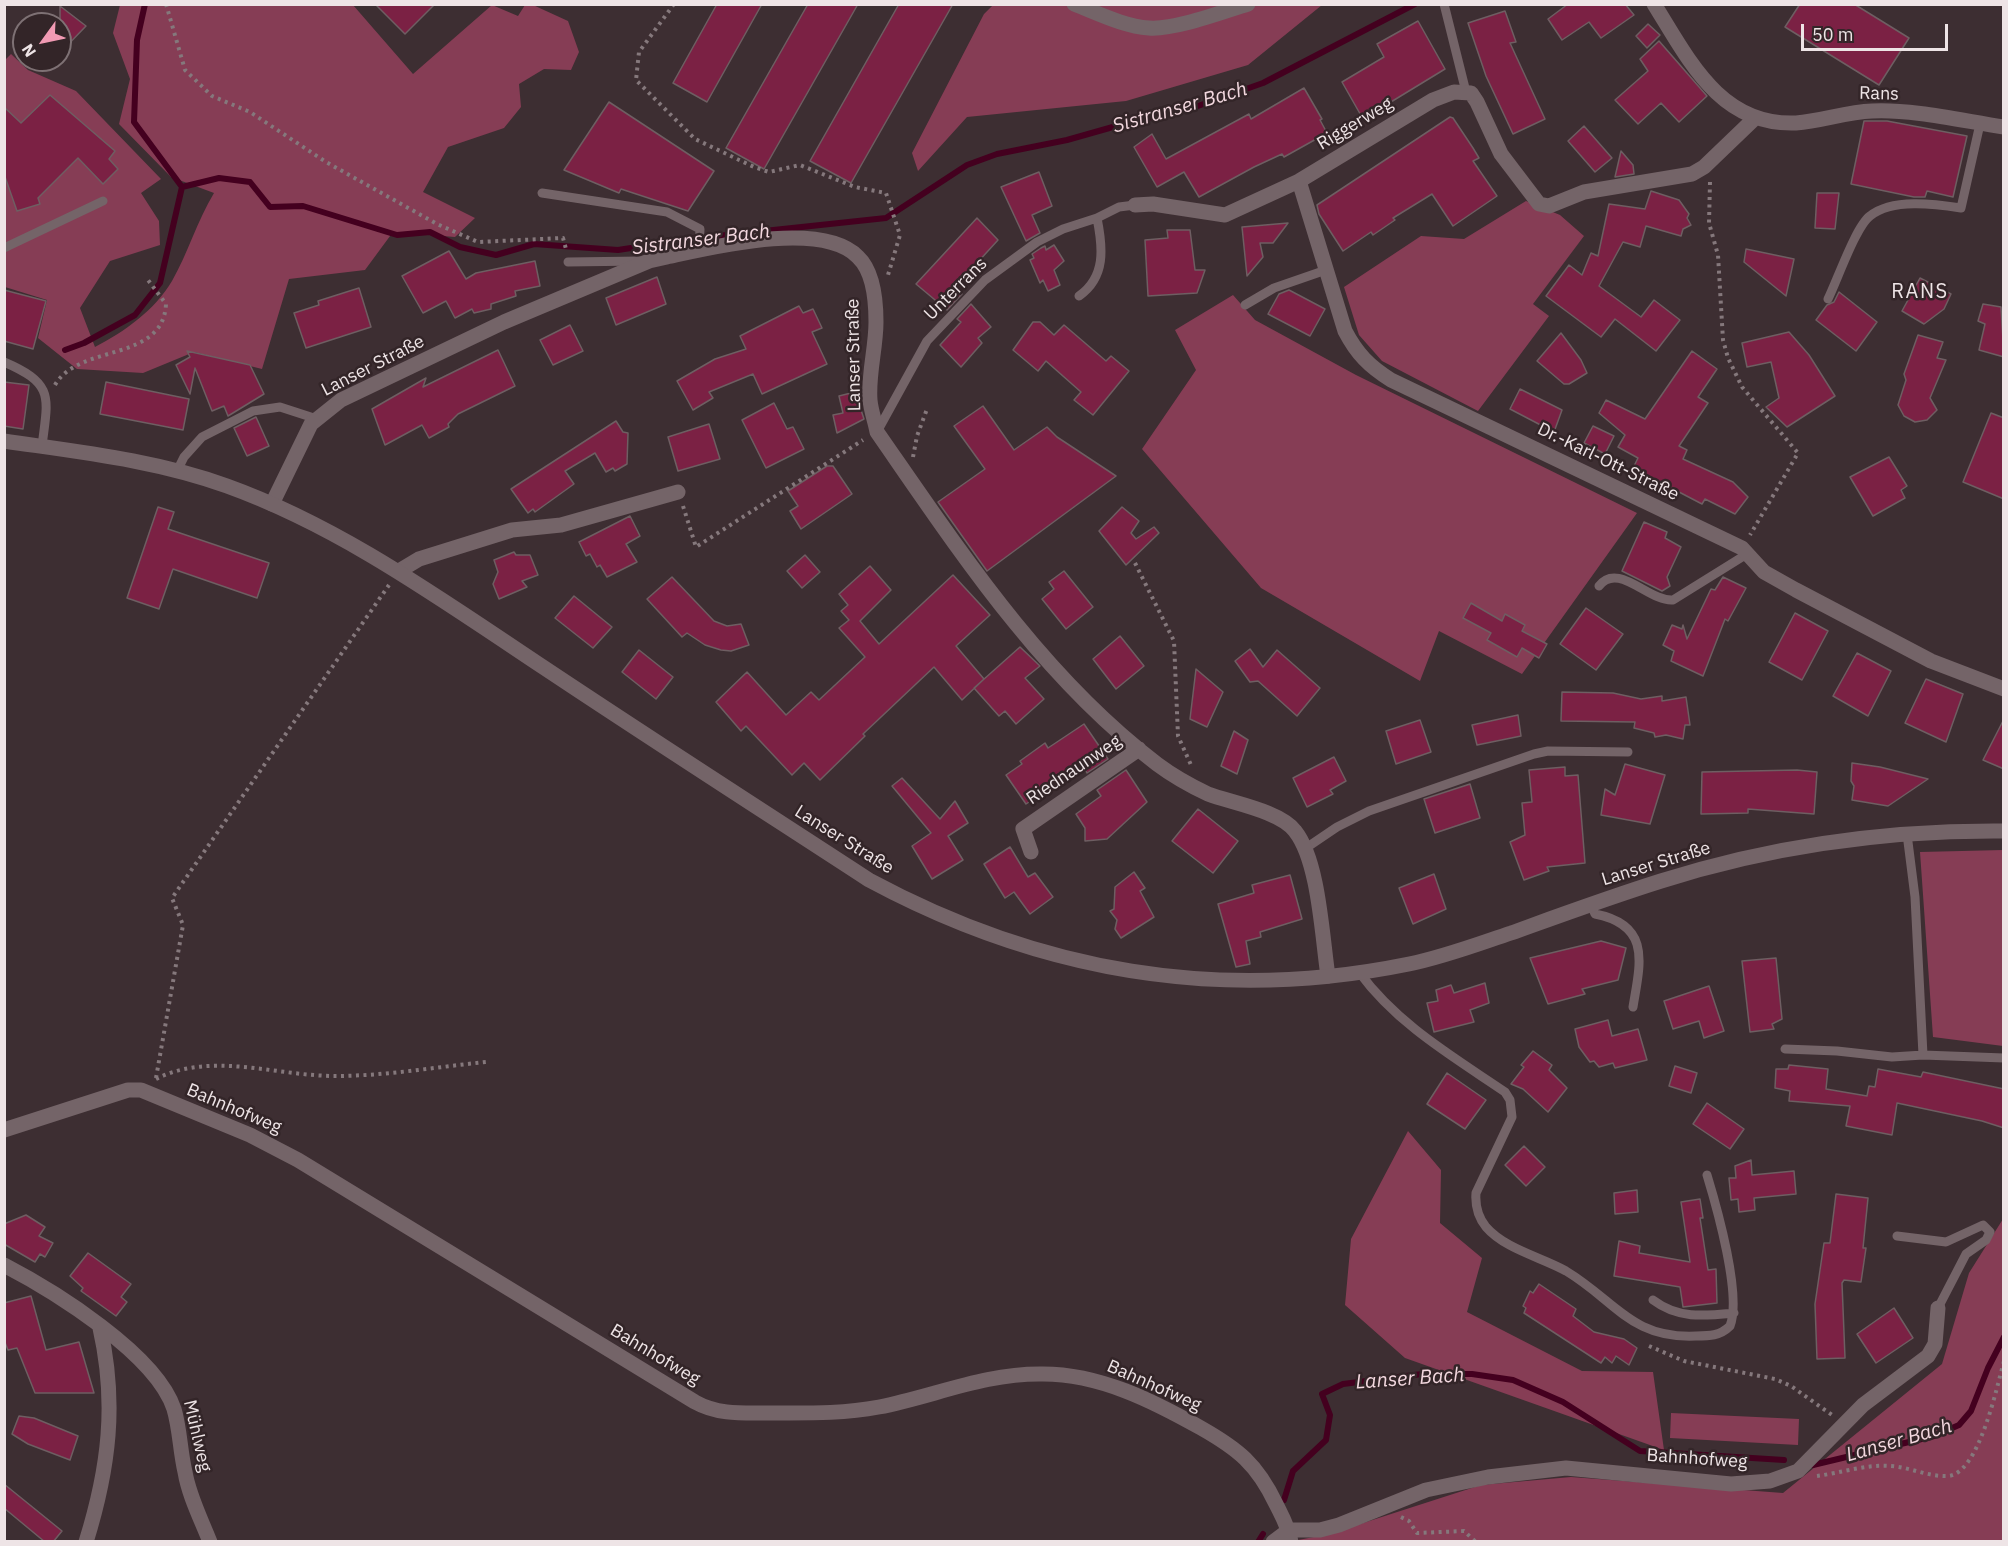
<!DOCTYPE html>
<html>
<head>
<meta charset="utf-8">
<style>
	body { margin:0 }
	#map { position:relative; width:2008px; height:1546px; overflow:hidden; background:#3d2e32; font-family:"IBM Plex Sans",sans-serif }
	canvas { display:block }
	.frame { position:absolute; inset:0; border:6px solid #eee4e6; pointer-events:none }
	.north { position:absolute; left:12px; top:12px; width:60px; height:60px; box-sizing:border-box; background:#332528; border:2px solid #7e7174; border-radius:50%; rotate:237deg; font-size:16px; font-weight:700; line-height:24px; text-align:center; color:#eee4e6 }
	.north::after { content:''; display:block; margin:auto; width:21px; height:27px; background:#f19ab3; clip-path:polygon(50% 0,100% 100%,50% 72%,0 100%) }
	.scale { position:absolute; left:1801px; top:24px; width:147px; height:27px; box-sizing:border-box; border:3px solid #eee4e6; border-top:0; padding-left:8px; font-size:18px; line-height:21px; white-space:nowrap; color:#eee4e6; -webkit-text-stroke:4px #332528; paint-order:stroke }
</style>
</head>
<body>
<div id="map">
<canvas width="2008" height="1546"></canvas>
<div class="frame"></div>
<div class="north">N</div>
<div class="scale">50 m</div>
</div>
<script>
const c = document.querySelector('canvas').getContext('2d');
c.lineJoin = 'round';
function fill(path, color) {
  c.fillStyle = color;
  c.fill(path, 'evenodd');
}
function stroke(path, color, width, dash) {
  c.strokeStyle = color;
  c.lineWidth = width;
  c.lineCap = dash ? 'butt' : 'round';
  c.setLineDash(dash || []);
  c.stroke(path);
}
function drawText(font, color, halo, rows, align = 'center') {
  c.font = font + ' "IBM Plex Sans",sans-serif';
  c.lineWidth = 5;
  c.setLineDash([]);
  c.textBaseline = 'middle';
  c.strokeStyle = halo;
  c.fillStyle = color;
  for (const [text, x, y, turn = 0] of rows) {
    c.save();
    c.translate(x, y);
    c.rotate((+turn || 0) * Math.PI / 180);
    c.textAlign = isNaN(turn) ? turn : align;
    if (halo) c.strokeText(text, 0, 0);
    c.fillText(text, 0, 0);
    c.restore();
  }
}
const green = new Path2D(`
	M120 5H353L413 74 492 5 518 16 525 5H533L568 21 579 52 571 70 544 69 519 84 521 107 504 128 448 147 423 192 475 218 455 237 393 232 365 270 289 279 262 369 194 352 143 373 77 369 38 338 47 300 5 287 4 61 11 54 28 70 76 91 161 179 141 193 159 221 160 245 110 261 80 308 95 347C124 332 155 310 172 281 188 253 197 221 214 193L171 177 119 124 130 79 113 33Z
	M993 5H1322L1248 65 1126 101 967 117 918 171 912 153 984 14Z
	M1526 201 1560 215 1584 236 1533 304 1549 316 1478 411 1382 361 1359 335 1344 287 1421 236 1464 239Z
	M1233 295 1255 320 1356 375 1637 513 1522 674 1439 631 1420 681 1261 588 1142 449 1196 370 1175 330Z
	M2003 850V1046L1933 1037 1920 852Z
	M1408 1131 1441 1170 1440 1223 1482 1258 1467 1312 1582 1371 1653 1372 1664 1450 1405 1358 1345 1305 1351 1239Z
	M2003 1219V1541L1288 1542 1329 1534 1481 1485 1571 1477 1783 1493 1942 1364 1969 1273Z
	M1671 1413 1799 1419 1798 1445 1670 1438Z`);
const stream = new Path2D(`
	M145 4 137 40 134 122 182 187
	M65 350 84 343 135 315 160 283 182 187 219 178 250 182 270 207 303 206 397 235 430 232 460 247 496 255 534 244 618 250 689 239 886 218 967 165 997 154 1067 140 1134 121 1195 107 1263 83 1415 4
	M1813 1465 1934 1436 1959 1425 1971 1411 1988 1368 2004 1337
	M1284 1500 1293 1471 1326 1440 1330 1415 1322 1394 1343 1384 1422 1374H1472L1513 1380 1563 1402 1640 1451 1784 1460
	M1258 1542 1263 1534`);
const building = new Path2D(`
	M375 4H435L405 34Z
	M717 4H762L707 102 673 83Z
	M808 4H858L764 169 726 148Z
	M899 4H953L851 183 810 161Z
	M1568 4H1625L1634 15 1601 38 1589 22 1562 40 1548 19Z
	M1800 4H1854L1909 38 1879 85 1785 27Z
	M60 6 86 26 60 53Z
	M1505 11 1516 42 1510 43 1545 119 1513 134 1486 76 1468 23Z
	M1418 21 1445 69 1363 119 1342 82 1384 57 1377 44Z
	M1648 24 1660 35 1647 48 1636 36Z
	M1659 41 1707 96 1679 122 1661 103 1638 124 1615 100 1648 71 1640 59Z
	M1304 88 1322 119 1320 120 1327 133 1284 157 1282 154 1254 167 1199 197 1184 172 1157 187 1134 147 1152 134 1166 159 1249 114 1251 119Z
	M50 95 115 151 109 159 118 169 103 184 78 158 38 198 40 204 17 211 4 174V107L21 123Z
	M609 102 714 171 688 211 621 189 619 193 564 170Z
	M1450 117 1453 118 1473 148 1479 158 1473 161 1497 196 1453 226 1432 194 1393 218 1395 220 1373 235 1371 232 1343 251 1319 214 1317 205Z
	M1864 121H1887L1967 136 1953 197 1927 191 1925 197H1914L1851 184Z
	M1584 126 1612 158 1595 172 1568 141Z
	M1621 151 1633 165 1634 174 1615 177Z
	M1039 172 1052 206 1032 215 1040 233 1026 241 1001 187Z
	M1651 191 1679 200 1689 214 1687 218 1691 225 1683 229 1681 236 1646 226 1640 247 1623 242 1599 286 1641 317 1654 300 1680 320 1656 351 1615 319 1601 337 1546 296 1569 265 1582 275 1591 253 1598 256 1609 204 1645 209Z
	M1817 193H1839L1835 229 1815 228Z
	M977 218 998 240 956 286 962 294 947 310 916 284Z
	M1288 223 1273 243H1260L1263 257 1247 276 1242 227Z
	M1167 230H1190L1195 270H1205L1197 293 1148 296 1145 240 1168 238Z
	M1054 245 1064 261 1054 270 1060 285 1048 291 1043 280 1040 283 1030 260 1034 258 1032 254 1041 248 1045 246 1046 250Z
	M1746 249 1794 259 1786 296 1744 262Z
	M449 251 466 279 476 273 535 261 540 286 515 291 516 296 491 304V309L474 313 472 309 455 318 446 301 423 313 402 276Z
	M657 277 666 304 616 325 606 298Z
	M1920 278 1951 294 1944 309 1924 324 1902 311Z
	M359 288 371 327 306 348 294 313 319 305 318 301Z
	M4 290 46 301 33 349 4 341Z
	M1289 290 1325 309 1310 336 1268 314 1279 294Z
	M1839 292 1877 322 1856 351 1816 320 1827 305 1834 302Z
	M971 304 991 327 978 338 982 343 961 367 940 345 961 322 957 319Z
	M1983 304 2001 307 2004 357 1979 350 1985 324 1978 321Z
	M799 306 803 313 813 309 822 328 812 332 827 364 762 394 753 374 709 392 713 398 693 410 677 381 715 359 746 349 740 336Z
	M1033 322H1040L1054 335 1064 325 1106 361 1111 356 1129 371 1093 415 1074 400 1081 392 1046 361 1038 371 1013 350Z
	M570 325 583 351 553 365 540 340Z
	M1789 332 1809 355 1835 396 1787 427 1766 407 1779 398 1771 362 1747 367 1742 343Z
	M1561 333 1581 360 1587 373 1569 384H1564L1537 361Z
	M1918 335 1943 342 1937 358 1946 360 1930 398 1937 410 1927 420 1915 422 1904 416 1898 405 1906 380 1904 374Z
	M498 350 515 386 458 414 448 424 449 427 429 438 422 425 385 445 372 409 426 378 423 387Z
	M187 351 250 365 264 394 228 416 224 406 212 411 195 368 190 394 176 365 190 357Z
	M1692 351 1717 369 1698 397 1708 403 1679 446 1687 450 1683 459 1733 482 1748 497 1735 514 1705 499 1702 504 1633 468 1638 458 1618 447 1625 435 1599 413 1606 400 1645 419Z
	M4 382 29 385 23 429 4 426Z
	M106 382 189 399 183 430 100 414Z
	M1520 389 1562 410 1554 432 1510 409Z
	M855 392 864 419 837 433 833 415 843 413 839 396Z
	M774 403 787 429 793 427 804 449 766 468 742 420Z
	M983 406 1014 450 1047 427 1057 437 1116 476 987 571 938 502 985 469 954 426Z
	M1991 413 2004 418V499L1963 482Z
	M256 417 269 446 247 456 234 428Z
	M616 421 623 432 628 433 627 464 615 471 613 468 606 472 595 453 565 471 574 484 535 512 533 509 528 513 511 489Z
	M709 424 720 459 678 471 668 437Z
	M1593 426 1614 436 1605 454 1584 443Z
	M1889 457 1907 486 1901 490 1905 498 1873 516 1850 477Z
	M827 466H833L852 494 801 529 790 511 798 506 788 491Z
	M158 507 174 512 168 529 269 563 257 598 173 569 159 609 127 598Z
	M1122 507 1139 521 1131 533 1136 539 1154 527 1159 533 1126 565 1099 531Z
	M630 516 640 536 626 544 637 562 607 577 600 565 597 567 590 554 586 556 579 542Z
	M1644 522 1667 532 1665 538 1681 547 1667 577 1670 586 1662 591 1622 571Z
	M514 552 516 555H530L538 575 522 581 527 587 499 599 493 584 498 572 494 560Z
	M805 555 820 572 802 588 787 571Z
	M870 566 891 590 860 621 879 644 953 575 990 615 956 646 984 679 962 700 934 667 863 734 865 736 820 780 804 763 792 775 746 726 741 731 716 702 747 672 786 715 811 692 819 700 865 657 839 628 849 620 841 611 848 605 839 594Z
	M1064 571 1093 607 1066 629 1042 599 1054 589 1049 582Z
	M672 577 714 621 727 626 741 624 749 645 731 651 721 650 705 645 687 633 682 637 647 599Z
	M1723 577 1746 588 1728 621 1725 619 1703 676 1671 661 1674 651 1663 645 1672 625 1682 629 1683 625 1687 639 1711 589 1715 590Z
	M574 596 612 627 593 648 555 618Z
	M1471 603 1502 621 1505 614 1525 625 1522 631 1547 644 1539 658 1522 648 1517 657 1487 640 1491 633 1463 618Z
	M1586 608 1623 634 1596 670 1560 644Z
	M1795 613 1828 631 1802 680 1769 662Z
	M1120 636 1144 666 1116 689 1093 659Z
	M1020 647 1040 666 1025 678 1044 699 1016 724 1005 711 999 716 974 688Z
	M1250 649 1263 667 1277 650 1320 688 1297 716 1258 681 1250 682 1235 661Z
	M639 650 673 677 656 699 622 672Z
	M1857 653 1891 671 1868 716 1833 696Z
	M1196 669 1223 692 1207 727 1190 719Z
	M1926 679 1963 694 1946 742 1905 723Z
	M1562 692 1613 693 1641 699 1662 696V701L1686 697 1690 725H1685L1683 739 1666 735 1655 737 1654 733 1634 728 1635 722 1561 721Z
	M1518 715 1521 736 1477 745 1472 725Z
	M2004 719V769L1983 760Z
	M1420 720 1431 752 1396 764 1386 731Z
	M1084 724 1108 759 1087 773 1083 766 1026 804 1006 775 1022 764 1020 761 1045 743 1048 748Z
	M1234 731 1248 740 1237 774 1221 766Z
	M1334 757 1346 781 1330 790 1333 794 1307 807 1293 778Z
	M1852 763 1880 767 1928 779 1888 806 1852 800 1854 786 1851 781Z
	M1625 764 1665 775 1650 824 1601 815 1605 789 1615 795Z
	M1565 767V776L1578 775 1585 863 1547 867 1549 871 1524 880 1510 842 1525 835 1522 803 1532 802 1529 770Z
	M1126 770 1147 802 1107 839 1085 841V828L1076 814 1101 796 1097 790Z
	M1797 770 1817 772 1814 814 1748 809V813L1701 814 1702 772Z
	M902 778 940 819 955 801 968 823 948 836 963 860 932 879 912 846 931 833 892 786Z
	M1470 784 1480 818 1435 833 1424 799Z
	M1198 809 1238 841 1213 873 1172 841Z
	M1010 847 1028 877 1035 873 1053 897 1030 914 1014 892 1005 898 984 864Z
	M1134 872 1145 888 1140 891 1154 917 1121 938 1115 929 1117 920 1110 911 1114 909 1115 887Z
	M1434 874 1446 909 1413 924 1399 888Z
	M1290 875 1302 919 1260 932 1261 937 1246 941 1250 964 1236 967 1218 904 1254 893 1252 885Z
	M1601 941 1626 948 1618 980 1582 989 1585 994 1548 1004 1530 958Z
	M1776 958 1782 1019 1772 1024 1774 1029 1750 1032 1742 961Z
	M1485 983 1489 1003 1470 1010 1474 1022 1434 1032 1427 1003 1438 1001 1436 990 1451 985 1454 993Z
	M1709 986 1724 1031 1704 1038 1699 1021 1673 1029 1664 1001Z
	M1608 1020 1612 1036 1638 1029 1647 1060 1615 1068 1613 1063 1599 1067 1594 1061 1590 1062 1579 1047 1575 1029Z
	M1533 1051 1552 1065 1549 1070 1567 1088 1548 1112 1523 1089 1511 1084 1524 1067 1521 1065Z
	M1789 1065 1828 1069 1826 1089 1867 1096 1869 1086 1875 1087 1878 1069 1921 1077 1923 1072 2004 1089V1128L1982 1121 1897 1103 1892 1135 1846 1126 1850 1106 1789 1101 1790 1091 1775 1088 1776 1069H1788Z
	M1675 1066 1697 1073 1691 1093 1669 1086Z
	M1447 1073 1486 1100 1465 1129 1427 1104Z
	M1707 1103 1744 1129 1730 1149 1693 1124Z
	M1524 1146 1545 1167 1526 1186 1505 1165Z
	M1751 1160 1752 1175 1794 1171 1796 1194 1754 1198 1755 1210 1739 1212 1738 1199 1731 1200 1729 1178H1736L1735 1166Z
	M1637 1190 1638 1212 1615 1214 1614 1193Z
	M1836 1194 1868 1198 1863 1248H1866L1861 1282 1844 1280 1842 1283 1845 1358 1817 1359 1815 1304 1824 1243H1830Z
	M1700 1199 1703 1218H1700L1708 1270 1716 1269 1717 1303 1683 1307 1680 1287 1614 1276 1619 1241 1640 1246 1639 1253 1690 1262 1681 1202Z
	M26 1215 45 1227 39 1236 53 1243 45 1257 40 1254 35 1262 4 1244V1224Z
	M88 1253 131 1284 121 1297 127 1302 116 1316 81 1291 83 1288 70 1276Z
	M1539 1284 1576 1309 1573 1316 1594 1332 1624 1339 1637 1348 1629 1365 1616 1356 1612 1363 1605 1357 1601 1363 1524 1313 1526 1308 1523 1306 1530 1291 1533 1293Z
	M31 1296 46 1350 79 1342 94 1393H35L17 1348 8 1350 4 1340V1303Z
	M1894 1308 1913 1338 1876 1363 1857 1334Z
	M19 1416 34 1418 78 1436 70 1460 28 1444 12 1434Z
	M4 1484 62 1531 53 1542H45L4 1508Z`);
const path = new Path2D(`
	M166 4 185 70 212 96 250 112 326 162 437 224 478 242 563 238 566 249
	M674 4 639 52 636 80 695 139 754 167 769 172 800 165 855 187 886 193 900 235 888 275
	M1710 182 1709 223 1718 255 1723 340 1728 358 1742 387 1798 453 1750 535
	M55 385C79 343 163 363 166 304L148 280
	M913 457 917 436 927 409
	M683 506 696 547 863 440
	M1135 563 1174 641 1178 736 1191 765
	M156 1078 183 925 172 898 389 585
	M156 1079C211 1051 276 1076 335 1076 385 1076 436 1067 486 1062
	M1649 1346 1684 1361 1775 1379 1791 1386 1832 1415
	M1817 1476C1840 1473 1867 1464 1890 1466 1910 1467 1928 1477 1948 1476 1979 1474 1997 1386 2004 1361
	M1401 1517 1409 1521 1417 1533 1464 1531 1476 1542`);
const lane = new Path2D(`
	M1444 4 1466 92
	M542 193 667 212 700 229 699 250
	M4 248 103 201
	M568 262 641 261
	M1079 296C1106 277 1103 248 1097 218
	M1828 299C1837 281 1856 226 1870 216 1892 198 1935 204 1961 208L1980 124
	M1245 305 1274 288 1326 270
	M4 362C55 384 48 397 42 446
	M878 430 927 341 985 280 1037 242 1063 229 1097 218 1119 207 1135 205
	M177 471 184 457 202 437 253 411 280 407 317 419
	M1599 586C1618 561 1649 602 1673 600L1747 554
	M1907 834 1915 897 1923 1055
	M1306 848 1337 827 1369 811 1534 754 1548 751 1628 752
	M1591 905 1595 914C1652 925 1640 964 1633 1007
	M1359 972C1397 1024 1452 1056 1505 1092L1510 1100 1512 1117 1476 1193C1475 1206 1478 1217 1486 1227 1505 1249 1541 1257 1566 1271 1616 1301 1631 1339 1696 1336 1709 1336 1720 1336 1730 1326 1742 1296 1717 1208 1707 1175
	M1785 1049 1837 1051 1892 1057 1923 1055 2004 1058
	M1897 1236 1946 1242 1983 1225 1990 1232 1986 1240 1966 1254 1938 1308
	M1653 1300C1678 1319 1704 1316 1734 1313`);
const street = new Path2D(`
	M1074 4C1098 13 1123 26 1149 28 1175 30 1222 12 1248 4
	M1654 4C1689 60 1720 126 1796 123 1822 121 1846 112 1872 111 1913 109 1963 121 2004 127
	M1299 181 1345 331C1357 354 1369 366 1391 380L1742 548 1764 572 1796 590 1931 661 2004 689
	M1135 205 1153 204 1225 215 1299 181 1433 100 1454 92 1471 93 1477 102 1501 154 1539 204 1549 206 1584 192 1692 174 1704 167 1754 119
	M272 504 311 424 341 400 504 322 649 261 667 257C713 247 822 220 858 257 874 272 876 302 876 322 876 348 868 374 870 400 871 411 875 421 877 432 959 550 1041 676 1157 764 1173 776 1191 786 1208 794 1232 803 1280 811 1295 831 1319 861 1322 937 1328 976
	M399 571 419 559 512 530 561 525 678 492
	M1031 852 1023 829 1139 749
	M4 1130 128 1090H141L250 1135 298 1160 695 1402C718 1415 743 1413 770 1413 807 1413 842 1414 879 1407 935 1396 985 1373 1043 1374 1100 1374 1153 1401 1201 1428 1238 1449 1257 1464 1276 1504 1282 1516 1289 1528 1291 1542
	M4 1265C54 1291 156 1354 174 1409 180 1429 180 1451 185 1472 189 1496 201 1519 210 1542
	M86 1542C109 1468 117 1403 100 1328
	M1273 1542 1289 1530H1320L1339 1525 1426 1490 1488 1477 1566 1468 1731 1484 1770 1481 1798 1471 1863 1405 1928 1356 1935 1344 1938 1308`);
const secondary = new Path2D(`
	M4 441C79 452 155 460 227 486 341 527 442 600 543 667 651 739 760 809 869 880 1040 972 1218 1003 1409 964 1444 957 1478 944 1511 933 1561 915 1610 897 1661 881 1771 846 1888 830 2004 831`);
const streetNames = [
	["Rans",1879,94,1],
	["Riggerweg",1355,124,-31],
	["Unterrans",956,289,-45],
	["Lanser Straße",854,355,-91],
	["Lanser Straße",373,366,-27],
	["Dr.-Karl-Ott-Straße",1608,462,26],
	["Riednaunweg",1074,770,-34],
	["Lanser Straße",844,840,32],
	["Lanser Straße",1656,864,-17],
	["Bahnhofweg",234,1109,23],
	["Bahnhofweg",655,1355,31],
	["Bahnhofweg",1154,1386,24],
	["Mühlweg",197,1436,77],
	["Bahnhofweg",1697,1459,4]
];
const waterNames = [
	["Sistranser Bach",1180,108,-16],
	["Sistranser Bach",701,240,-7],
	["Lanser Bach",1410,1379,-4],
	["Lanser Bach",1899,1441,-16]
];
const neighbourhoodNames = [
	["RANS",1920,292]
];
fill(green, '#863d55');
stroke(stream, '#44001f', 6);
fill(building, '#7b2144');
stroke(building, '#6e5e62', 1.5);
stroke(path, '#85787c', 4, [3, 4.5]);
stroke(lane, '#746468', 9);
stroke(street, '#746468', 15);
stroke(secondary, '#746468', 15);
drawText('18px', '#eee4e6', '#332528', streetNames);
drawText('italic 20px', '#f3d8df', '#332528', waterNames);
c.letterSpacing = '1.5px';
drawText('20px', '#eee4e6', '#332528', neighbourhoodNames);
c.letterSpacing = '0px';
</script>
</body>
</html>
